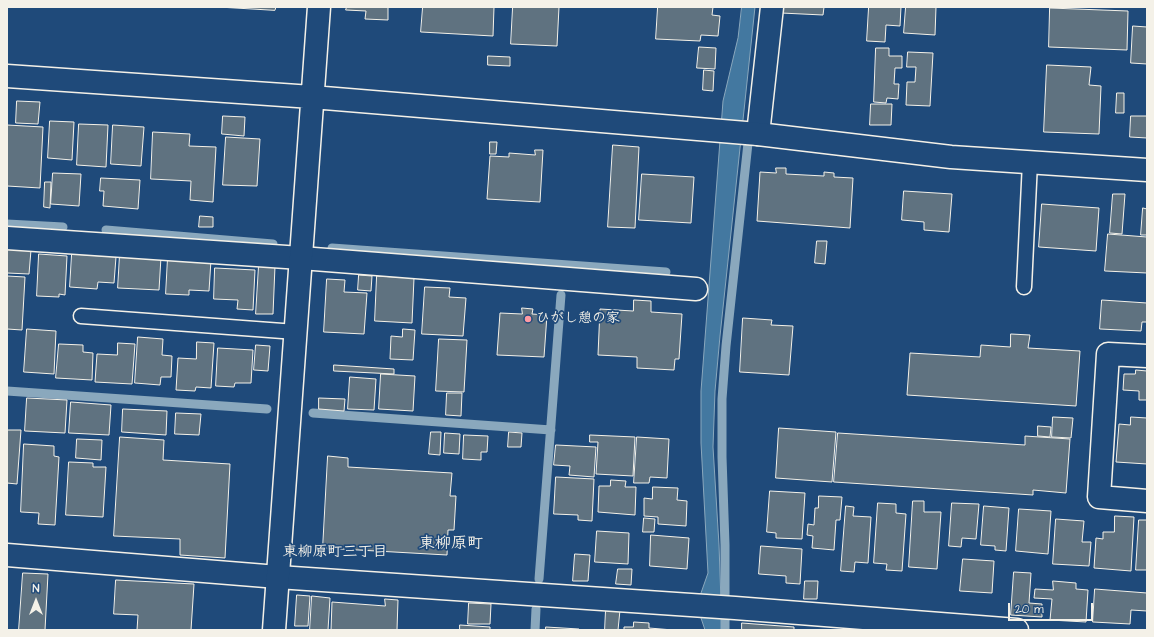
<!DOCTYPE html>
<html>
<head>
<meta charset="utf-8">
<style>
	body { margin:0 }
	#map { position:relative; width:1154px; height:637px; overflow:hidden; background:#1f4a7a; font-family:"Architects Daughter",sans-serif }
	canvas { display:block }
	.frame { position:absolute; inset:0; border:8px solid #f4f1e8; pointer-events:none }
	.north { position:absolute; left:16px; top:581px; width:40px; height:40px; -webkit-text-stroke:3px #1f4a7a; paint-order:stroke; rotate:0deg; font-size:11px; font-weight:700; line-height:16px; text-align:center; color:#f4f1e8 }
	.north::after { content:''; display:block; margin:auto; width:14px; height:18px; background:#f4f1e8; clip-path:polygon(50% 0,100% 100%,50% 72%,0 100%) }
	.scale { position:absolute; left:1008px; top:603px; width:85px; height:18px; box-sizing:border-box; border:2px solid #f4f1e8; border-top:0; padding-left:5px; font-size:12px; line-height:14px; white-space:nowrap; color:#f4f1e8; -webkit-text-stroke:3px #1f4a7a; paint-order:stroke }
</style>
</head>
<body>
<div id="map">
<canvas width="1154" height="637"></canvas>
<div class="frame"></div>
<div class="north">N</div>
<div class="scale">20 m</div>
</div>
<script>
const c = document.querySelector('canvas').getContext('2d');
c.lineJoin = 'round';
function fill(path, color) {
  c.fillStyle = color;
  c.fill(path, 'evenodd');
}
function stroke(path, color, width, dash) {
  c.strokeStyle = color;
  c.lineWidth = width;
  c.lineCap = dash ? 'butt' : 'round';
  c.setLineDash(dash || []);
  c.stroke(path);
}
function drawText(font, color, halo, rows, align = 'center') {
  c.font = font + ' "Architects Daughter","Klee One",sans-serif';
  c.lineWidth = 3.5;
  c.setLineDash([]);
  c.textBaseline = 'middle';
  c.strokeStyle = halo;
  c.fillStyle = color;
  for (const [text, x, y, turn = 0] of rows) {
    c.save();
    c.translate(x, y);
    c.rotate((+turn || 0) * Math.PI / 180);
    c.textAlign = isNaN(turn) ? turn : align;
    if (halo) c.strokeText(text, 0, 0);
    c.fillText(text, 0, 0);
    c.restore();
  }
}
const water = new Path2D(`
	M742 7H755L720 336 715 391 713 447 719 545 722 630H705L700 615 701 593 708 573 701 443V391L723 101 738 38Z`);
const stream = new Path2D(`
	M7 224 63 227
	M106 230 273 244
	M332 248 666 272
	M7 391 267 409
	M313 413 551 430
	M539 579 561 295
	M535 630 536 609
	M725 630V545L722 457V399L726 346 749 134`);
const building = new Path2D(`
	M219 7H276L275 10Z
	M347 7H388V20L365 19 366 11 346 10Z
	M423 7H494L493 36 421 32Z
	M513 7H559L557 46 511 44Z
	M658 7H713L712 15 720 16 718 36 701 35 700 41 656 39Z
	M781 7H824L823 15 781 13Z
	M869 7H901L900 26 886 25 885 42 867 41Z
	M906 7H936L935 35 904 33Z
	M1050 8 1128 11 1127 50 1049 47Z
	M1133 26 1147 27V64L1131 63Z
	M699 47 716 48 715 69 697 68Z
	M876 48H889V56H902V68H895L894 84H899L898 99 887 98 886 103 874 102Z
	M908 52 933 53 930 106 906 105 907 82H915L916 67H907Z
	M488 56 510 57V66L488 65Z
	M1047 65 1091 67 1089 85 1101 86 1099 134 1044 132Z
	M704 70 714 71 713 91 703 90Z
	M1117 93H1124V113H1116Z
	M17 101 40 102 38 124 16 123Z
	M871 104H892L891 125H870Z
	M223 116 245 117 244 136 222 134Z
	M1131 116H1147V138L1130 137Z
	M50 121 74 122 72 160 48 158Z
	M79 124 108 125 106 167 77 165Z
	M7 125 43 127 40 188 7 186Z
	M113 125 144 127 141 166 111 164Z
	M153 132 190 134 189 146 216 147 213 202 190 200 191 181 151 179Z
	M226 137 260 139 257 186 223 185Z
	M490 142H497L496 154H490Z
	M613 145 639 147 635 228 608 227Z
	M535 150H543L540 202 487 199 490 156 509 157V153L535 155Z
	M776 168H786V174L824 176V172L834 173V177L853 178 850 228 757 221 760 172 776 173Z
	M53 173 81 174 79 206 51 204Z
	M642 174 694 177 691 223 639 220Z
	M101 178 140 180 138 209 103 206 104 191H100Z
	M45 182H51L50 208 44 207Z
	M904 191 952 194 949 232 924 230V222L902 220Z
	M1113 194H1125L1122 234 1110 233Z
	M1042 204 1099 208 1096 251 1039 247Z
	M1143 208 1147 209V235H1141Z
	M200 216 213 217V227H199Z
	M1108 234 1147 237V273L1105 271Z
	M817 241H827L825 264 815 263Z
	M7 249 31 250 29 274 7 273Z
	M39 254 67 256 65 295 59 294V297L37 296Z
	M72 254 116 257 114 283 98 282 97 289 70 287Z
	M120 254 161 257 159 290 118 288Z
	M168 257 211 260 209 291 189 290V295L166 294Z
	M259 265 275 266 273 314H256Z
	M215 268 255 270 253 310 237 309 238 300 214 299Z
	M359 275 372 276 371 291 358 290Z
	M7 276 25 277 22 330 7 329Z
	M377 276 414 278 412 323 375 321Z
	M327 279 345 280 344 292 367 293 364 334 324 332Z
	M425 287 450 288 449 297 466 298 463 336 422 334Z
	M634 300 651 301V312L682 314 679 359H675L674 370 637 368V357L598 355 600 309 633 311Z
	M1102 300 1147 303V322H1142L1141 331 1100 329Z
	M522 308 533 309 532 314 547 315 544 357 497 355 500 313 522 314Z
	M743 318 772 320 771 325 793 326 789 375 740 372Z
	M27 329 56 331 54 374 24 372Z
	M403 329 415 330 413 360 390 359 391 336 402 337Z
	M1011 334 1030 335 1028 348 1080 351 1076 406 907 395 910 353 980 357 981 345 1010 347Z
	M138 337 163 339 162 355 172 356 171 377H161L160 385 135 383Z
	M439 339 467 340 464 392 436 391Z
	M197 342 214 343 211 388 196 387 195 391 176 390 178 358 196 359Z
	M118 343 135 344 132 384 95 382 97 354 117 355Z
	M59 344 83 345V352L93 353 92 380 56 378Z
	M256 345 270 346 268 371 254 370Z
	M218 348 253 350 251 383H235L234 387 216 386Z
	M334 365 394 369V374L334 371Z
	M1136 370 1147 371V400H1139V391L1123 390 1124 374H1135Z
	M381 374 415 376 413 411 379 409Z
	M350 377 376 379 374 410 348 409Z
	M447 393H462L461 416 446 415Z
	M27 398 67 400 65 433 25 431Z
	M319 398 345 399 344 411 319 409Z
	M71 402 111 405 109 435 69 433Z
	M123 409 167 411 166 435 122 432Z
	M176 413 201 414 199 435 175 434Z
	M1053 417 1073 418 1071 438 1052 437Z
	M1131 417 1147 418V464L1116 462 1119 424 1130 425Z
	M1038 426 1051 427 1050 437 1038 436Z
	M779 428 836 432 832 482 776 478Z
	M7 430H21L17 484 7 483Z
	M431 432H441L440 455 429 454Z
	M509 432 522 433 521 447H508Z
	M445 433 460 434 459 454 444 453Z
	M838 433 1025 445V436L1070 439 1066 493 1033 490V495L834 482Z
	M464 435 488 436 487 452H481V460L463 459Z
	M590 435 635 437 633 476 596 474 598 442H590Z
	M120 437 164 440 163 460 230 464 225 558 180 555V539L114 536Z
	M637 437 669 439 667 478 650 477 649 483H634Z
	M77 439 102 440 101 460 76 458Z
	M24 444 54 446V456L59 457 55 525 38 524 39 513 21 512Z
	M556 445 596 447 594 477 569 475 570 466 554 465Z
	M328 456 348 458V467L452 473 450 496H456L454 530H448L447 555 323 548Z
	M69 462 93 463V467H106L103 517 66 515Z
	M556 477 594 479 592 521 578 520V515L554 514Z
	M611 480 626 481 625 487H636L635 515 598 512 599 486H610Z
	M653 487 678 488 677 500 687 501 686 526 658 524V517L644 516V498L652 499Z
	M770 491 805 493 802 539 776 538V533L767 532Z
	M819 496 842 497 840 520H836L834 550 812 548 813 536 807 535 808 524 814 525 815 508H818Z
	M913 501H924V512H941L937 569 909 567Z
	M878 503 896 504V513L906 514 902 571 886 570 887 564 874 563Z
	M952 503 979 504 976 539 962 538 961 547 949 546Z
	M846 506 854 507 853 516 871 517 868 563 855 562 854 572 841 571Z
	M984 506 1009 508 1006 551 995 550V546L981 545Z
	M1019 509 1051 511 1048 554 1016 551Z
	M1115 516 1134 517 1131 571 1094 568 1096 538 1103 539V532H1114Z
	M644 518 655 519 654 532H643Z
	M1056 519 1084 521 1082 542H1091L1089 566 1053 564Z
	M1139 520H1147V570H1136Z
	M597 531 629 533 628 564 595 562Z
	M651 535 689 538 687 569 650 566Z
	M761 546 802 549 800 584 786 583V576L759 574Z
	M575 554 590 555 588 581H573Z
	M963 559 994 561 992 593 960 591Z
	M618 569H632L631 585 616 584Z
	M1014 572 1031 573 1029 603 1042 604V617L1011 615Z
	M23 573 48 574 45 630H19Z
	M116 580 194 584 191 630H137L138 615 114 614Z
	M805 581H818L817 599H804Z
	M1053 581 1076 583V589L1088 590 1086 622 1050 620 1052 599 1034 598 1035 589 1053 590Z
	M1095 589 1147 593V611L1131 610 1130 624 1093 622Z
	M297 595 310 596 308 626H295Z
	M312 596 330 598 328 630H310Z
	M385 599 398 600 397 630H331L332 602 385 606Z
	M469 603 491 604 490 624H468Z
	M606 609 620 610 618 630H605Z
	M634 622 649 623V628L673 630H624V627H633Z
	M742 623 794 627V630H742Z
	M460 625 490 627V630H460Z
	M546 627 579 629V630H546Z`);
const lane = new Path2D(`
	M1024 287 1030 162
	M81 316 296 332`);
const street = new Path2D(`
	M758 134 772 7
	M7 238 301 258 696 289
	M1147 356 1108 354 1099 497 1147 501
	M7 555 278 577 735 608 1017 630`);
const secondary = new Path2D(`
	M7 76 312 97 758 134 951 157 1147 170
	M274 630 319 7`);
const markers = [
	[528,319,4,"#ff9aa2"]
];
const poiNames = [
	["ひがし憩の家",536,319]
];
const neighbourhoodNames = [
	["東柳原町三丁目",335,553]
];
const quarterNames = [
	["東柳原町",451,545]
];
fill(water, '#4378a0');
stroke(water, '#8aa8bd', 1);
stroke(stream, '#8aa8bd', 9);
fill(building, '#5f7280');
stroke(building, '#f4f1e8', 1);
stroke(lane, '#f4f1e8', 17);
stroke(street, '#f4f1e8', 25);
stroke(secondary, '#f4f1e8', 25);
stroke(lane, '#1f4a7a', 14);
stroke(street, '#1f4a7a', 22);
stroke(secondary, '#1f4a7a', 22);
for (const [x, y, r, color] of markers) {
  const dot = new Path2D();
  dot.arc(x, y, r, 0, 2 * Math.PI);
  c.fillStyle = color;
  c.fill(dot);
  stroke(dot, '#1f4a7a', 1.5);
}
drawText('bold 14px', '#f4f1e8', '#1f4a7a', poiNames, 'left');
drawText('bold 15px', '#f4f1e8', '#1f4a7a', neighbourhoodNames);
drawText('bold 16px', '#f4f1e8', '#1f4a7a', quarterNames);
</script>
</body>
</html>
